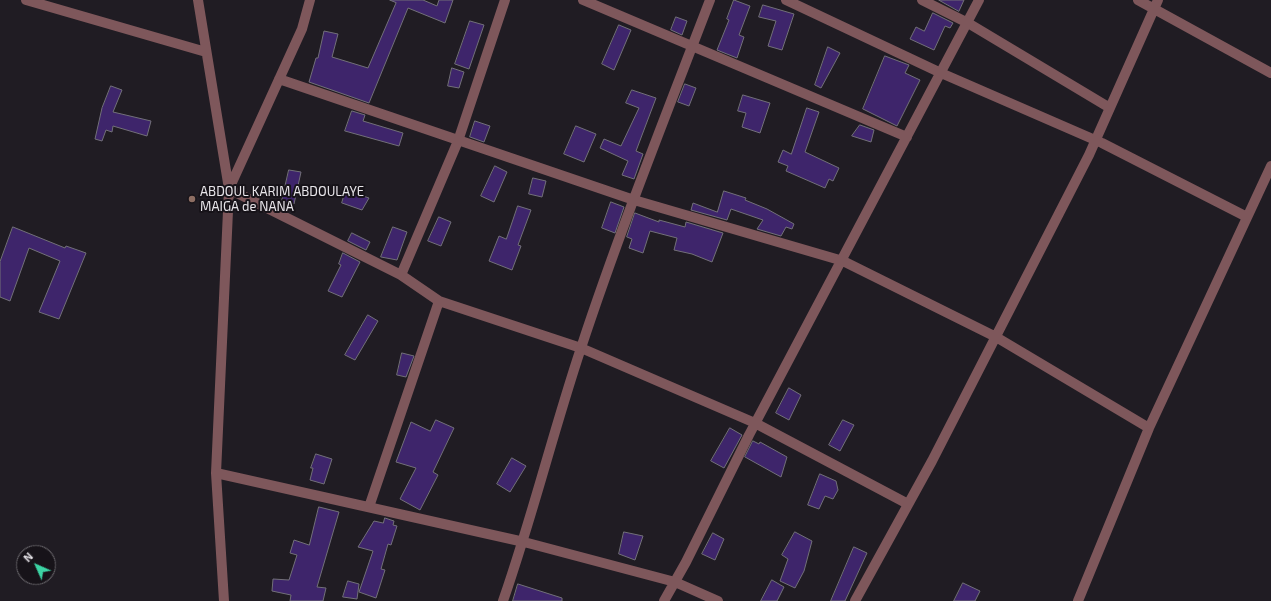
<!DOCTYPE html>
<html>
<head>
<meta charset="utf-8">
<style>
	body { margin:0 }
	#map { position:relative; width:1271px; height:601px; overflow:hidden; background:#201c23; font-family:"Exo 2",sans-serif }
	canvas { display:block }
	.north { position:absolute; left:16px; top:545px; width:40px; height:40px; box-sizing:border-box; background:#171319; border:1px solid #6a676c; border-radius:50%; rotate:315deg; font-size:11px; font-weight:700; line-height:16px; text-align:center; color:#e7e4e9 }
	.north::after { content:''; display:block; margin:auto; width:14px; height:18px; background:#3cd4a4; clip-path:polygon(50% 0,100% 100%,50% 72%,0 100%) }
</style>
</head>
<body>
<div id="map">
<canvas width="1271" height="601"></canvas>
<div class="north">N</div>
</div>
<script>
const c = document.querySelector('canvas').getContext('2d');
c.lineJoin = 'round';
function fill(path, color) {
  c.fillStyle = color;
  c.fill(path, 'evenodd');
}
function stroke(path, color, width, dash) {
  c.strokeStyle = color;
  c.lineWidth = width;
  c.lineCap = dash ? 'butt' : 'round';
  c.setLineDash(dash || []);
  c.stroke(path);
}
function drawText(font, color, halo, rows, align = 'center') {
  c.font = font + ' "Exo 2",sans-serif';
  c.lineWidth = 4;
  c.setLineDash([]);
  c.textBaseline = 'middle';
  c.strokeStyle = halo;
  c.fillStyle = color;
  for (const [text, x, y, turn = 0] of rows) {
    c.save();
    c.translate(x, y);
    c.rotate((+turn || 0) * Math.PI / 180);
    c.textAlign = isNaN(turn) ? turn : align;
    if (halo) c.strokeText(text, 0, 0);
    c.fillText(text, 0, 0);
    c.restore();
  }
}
const building = new Path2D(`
	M390 0H423L437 6 439 0H453L445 23 408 8 369 103 309 82 316 58H318L324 31 338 34 332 57 368 68 396 3Z
	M734 0 750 6 739 35 744 37 737 58 717 50 729 20 727 19Z
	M939 0H964L959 11Z
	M763 5 794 14 782 50 768 46 776 21 759 17Z
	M933 13 953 23 950 28 945 26 934 50 910 39 916 27 924 31Z
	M676 17 687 21 682 35 671 30Z
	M470 21 484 25 469 69 455 64Z
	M619 25 631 30 614 70 602 64Z
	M828 47 840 53 821 88 815 85Z
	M885 56 909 65 905 73 920 80 897 126 863 109Z
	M452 68 464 72 459 88 448 86Z
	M685 84 696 88 689 106 678 102Z
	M111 86 122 90 113 112 151 121 147 136 113 126 112 132 106 130 102 141 95 139 102 108Z
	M632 90 656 98 636 151 643 154 634 179 622 175 628 161 600 148 604 139 621 146 639 108 626 103Z
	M743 95 770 103 760 133 742 127 746 113 738 111Z
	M807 108 819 112 805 152 839 168 833 181 829 179 825 188 786 171 788 166 778 162 783 150 791 154Z
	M352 111 365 115 363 121 403 133 399 146 345 131Z
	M475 121 490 126 484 142 470 137Z
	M860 125 874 130 871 142 852 136Z
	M576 126 596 134 584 162 564 154Z
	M495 166 507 172 494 202 481 196Z
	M289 170 301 172 294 204 282 201Z
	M533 178 546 181 542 197 529 194Z
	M346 190 369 198 362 210 342 203Z
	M724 191 746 198 745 200 767 209 794 224 792 229 786 227 781 236 757 229 763 220 731 209 727 220 691 210 693 203 717 212Z
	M611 202 624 207 615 233 602 228Z
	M518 206 531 210 518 245 521 246 512 270 489 261 499 236 506 239Z
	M635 213 659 222V220L685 227 686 222 723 233 712 262 692 254 674 250 677 238 650 231 643 253 629 248 632 239 627 237Z
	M439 217 451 222 441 246 428 241Z
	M13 227 65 248 66 246 86 253 59 319 39 312 60 261 29 248 10 301 0 297V262Z
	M393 227 407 232 397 260 381 257Z
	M352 233 370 242 366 250 348 241Z
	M343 253 360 262 342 297 328 291 341 265 339 264Z
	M368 315 378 321 355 360 345 355Z
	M402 353 414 356 406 377 397 375Z
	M789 388 801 395 789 420 776 413Z
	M436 420 454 428 433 472 438 475 420 510 400 499 416 468 396 462 411 422 430 431Z
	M843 420 854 425 840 451 829 445Z
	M730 428 742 435 724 468 711 461Z
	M753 441 759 444 760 442 787 457 781 477 745 457Z
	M316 454 332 459 324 484 310 480 313 468H311Z
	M512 458 526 466 510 492 497 484Z
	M820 474 836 481 838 490 833 499 825 496 819 509 808 505Z
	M319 507 339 512 317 587 326 588 323 601H290L291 595 272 591 273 579 289 580 297 555 290 553 294 540 309 545Z
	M385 518 394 521 393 525 397 526 391 545 388 544 381 569 385 570 376 598 359 592 373 551 358 547 374 521 383 523Z
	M624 532 643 536 635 560 619 554Z
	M795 532 812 541 804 571 795 588 780 581 788 559 782 555Z
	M713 533 724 539 715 560 702 554Z
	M854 547 867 553 845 601H831Z
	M772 580 784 587 777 601H761Z
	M348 581 359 584 357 599 343 597Z
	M963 583 980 591 975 601H954Z
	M518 584 562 598V601H513Z`);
const minor = new Path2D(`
	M26 0 206 52
	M198 0 229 189 216 473 224 601
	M310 0 302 29 229 189 401 275 439 301 581 348 755 423 908 504
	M583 0 907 137
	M786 0 941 73 1102 143 1247 217
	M922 0 968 23 1110 108
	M1138 0 1271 73
	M279 79 634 200 843 261 996 337 1149 428
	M401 275 458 141 505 0
	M216 473 524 542 675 582 718 601
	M369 507 439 301
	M503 601C532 518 553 432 581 348 620 230 666 115 710 0
	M664 601 686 562 749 435 979 0
	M855 601 932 461 1089 155 1158 0
	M1078 601 1149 428 1271 166`);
const markers = [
	[192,199,4,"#8d6e63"]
];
const poiNames = [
	["ABDOUL KARIM ABDOULAYE",200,192],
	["MAIGA de NANA",200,207]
];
fill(building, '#3e256b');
stroke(building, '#727079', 1);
stroke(minor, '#7e575b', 10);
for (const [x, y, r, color] of markers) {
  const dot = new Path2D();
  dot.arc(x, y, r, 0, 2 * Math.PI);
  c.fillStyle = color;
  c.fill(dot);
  stroke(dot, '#171319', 1.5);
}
drawText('13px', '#e7e4e9', '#171319', poiNames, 'left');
</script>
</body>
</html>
